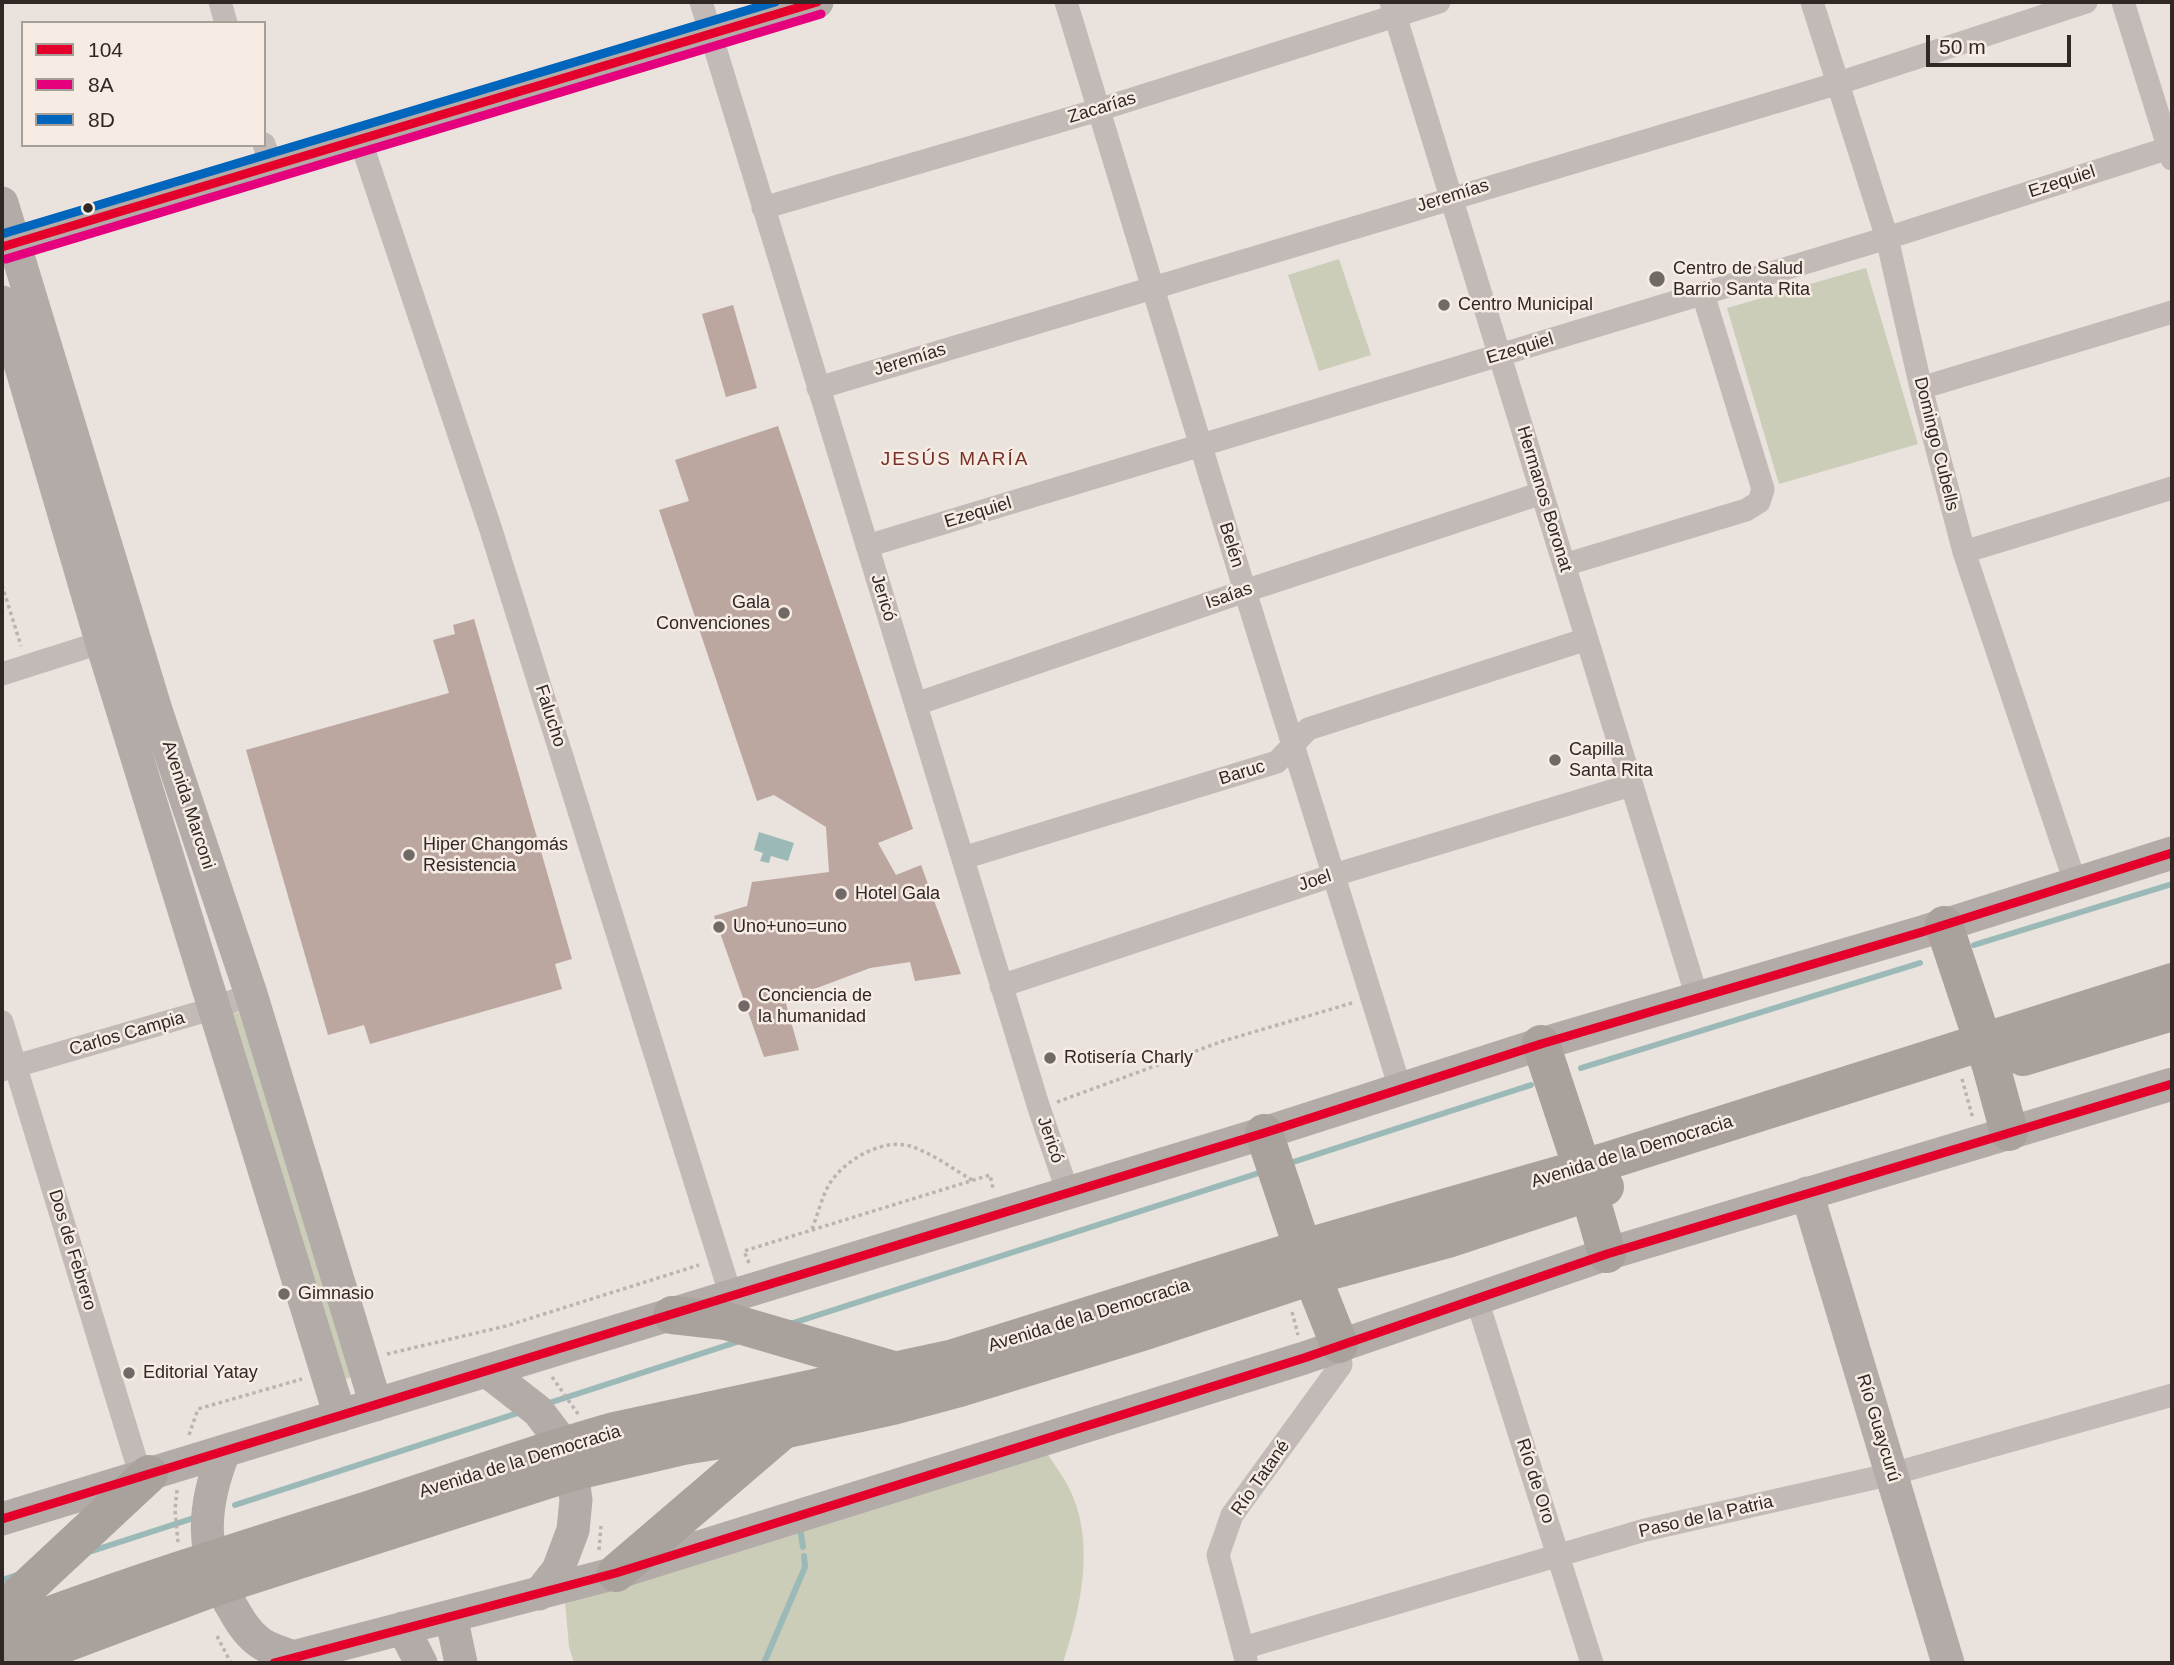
<!DOCTYPE html>
<html>
<head>
<meta charset="utf-8">
<style>
	body { margin:0 }
	#map { position:relative; width:2174px; height:1665px; overflow:hidden; background:#e9e2dd; font-family:Arial,sans-serif }
	canvas { display:block }
	.frame { position:absolute; inset:0; border:4px solid #312826; pointer-events:none }
	.legend { position:absolute; left:21px; top:21px; width:245px; height:126px; box-sizing:border-box; background:#f6ece4; border:2px solid #a79e98; margin:0; padding:9px 12px; list-style:none; font-size:21px; color:#312826 }
	.legend li { display:flex; align-items:center; gap:14px; height:35px }
	.legend b { width:35px; border:2px solid #a79e98 }
	.scale { position:absolute; left:1926px; top:35px; width:145px; height:32px; box-sizing:border-box; border:4px solid #312826; border-top:0; padding-left:9px; font-size:21px; line-height:24px; white-space:nowrap; color:#312826; -webkit-text-stroke:5px #f6ece4; paint-order:stroke }
</style>
</head>
<body>
<div id="map">
<canvas width="2174" height="1665"></canvas>
<div class="frame"></div>
<ul class="legend">
<li><b style="height:9px;background:#e4002b"></b>104</li>
<li><b style="height:9px;background:#e5007d"></b>8A</li>
<li><b style="height:9px;background:#0065bd"></b>8D</li>
</ul>
<div class="scale">50 m</div>
</div>
<script>
const c = document.querySelector('canvas').getContext('2d');
c.lineJoin = 'round';
function fill(path, color) {
  c.fillStyle = color;
  c.fill(path, 'evenodd');
}
function stroke(path, color, width, dash) {
  c.strokeStyle = color;
  c.lineWidth = width;
  c.lineCap = dash ? 'butt' : 'round';
  c.setLineDash(dash || []);
  c.stroke(path);
}
function drawText(font, color, halo, rows, align = 'center') {
  c.font = font + ' Arial,sans-serif';
  c.lineWidth = 5;
  c.setLineDash([]);
  c.textBaseline = 'middle';
  c.strokeStyle = halo;
  c.fillStyle = color;
  for (const [text, x, y, turn = 0] of rows) {
    c.save();
    c.translate(x, y);
    c.rotate((+turn || 0) * Math.PI / 180);
    c.textAlign = isNaN(turn) ? turn : align;
    if (halo) c.strokeText(text, 0, 0);
    c.fillText(text, 0, 0);
    c.restore();
  }
}
const green = new Path2D(`
	M1339 259 1371 355 1319 371 1288 275Z
	M1866 268 1918 444 1779 484 1727 308Z
	M243 1011 352 1377 340 1381 231 1014Z
	M1046 1452C1053 1463 1061 1473 1067 1484 1097 1539 1081 1607 1063 1663H574L569 1647 565 1601Z`);
const water = new Path2D(`
	M759 832 794 843 788 861 771 856 769 863 760 861 763 853 754 850Z`);
const stream = new Path2D(`
	M1974 945 2172 884
	M1581 1068 1920 963
	M1287 1164 1531 1085
	M790 1324 1262 1172
	M546 1404 740 1341
	M235 1505 521 1412
	M800 1528 803 1547
	M92 1551 197 1517
	M2 1580 17 1575
	M764 1663 805 1567 804 1556`);
const building = new Path2D(`
	M733 305 757 388 726 397 702 314Z
	M778 426 913 829 878 843 896 875 921 865 961 974 915 981 910 962 870 968 785 1000 799 1050 764 1057 714 916 747 906 752 882 829 872 826 827 774 795 757 801 659 510 689 501 675 460Z
	M474 619 572 959 555 964 562 989 370 1044 364 1025 328 1035 246 750 449 693 433 640 455 634 453 625Z`);
const path = new Path2D(`
	M2 585 21 646
	M1962 1079 1973 1119
	M1057 1102 1223 1041 1352 1003
	M812 1229C818 1214 822 1196 830 1183 845 1160 882 1138 910 1146 932 1153 953 1169 972 1180
	M749 1263 744 1251 990 1175 993 1188
	M1292 1312 1298 1335
	M387 1354 506 1326 699 1265
	M552 1377 578 1414
	M189 1435 198 1409 302 1379
	M177 1490 175 1510 178 1542
	M599 1550 601 1526
	M217 1636 231 1663`);
const street = new Path2D(`
	M220 2 226 23
	M701 2 1039 1108 1068 1193
	M1066 2 1245 591 1400 1088
	M1391 2 1697 997
	M1812 2 1887 238 1921 388 1964 552 2075 882
	M2123 2 2172 159
	M360 139 491 530 731 1296
	M264 144 271 165
	M763 208 1098 110 1439 2
	M818 388 1839 83 2086 2
	M1921 388 2172 312
	M867 546 1887 238 2172 147
	M1964 552 2172 488
	M1564 565 1746 510 1759 502 1763 489 1703 294
	M2 674 115 638
	M916 704 1245 591 1542 493
	M963 858 1277 762 1308 729 1587 639
	M1001 986 1334 875 1631 785
	M2 1022 141 1477
	M2 1070 215 1008 251 994
	M1477 1300 1592 1663
	M1243 1648 1645 1530 1892 1474 2172 1395
	M1246 1660 1218 1555 1232 1515 1341 1365 1339 1344`);
const secondary = new Path2D(`
	M2 203 156 710 251 994 376 1405
	M2 247 817 2
	M2 302 102 644 340 1416
	M1807 1193 1948 1663
	M487 1371 538 1411 564 1445 572 1472 576 1500 573 1530 558 1570 539 1594
	M224 1452C202 1507 199 1555 232 1607 239 1619 246 1632 258 1641 267 1649 282 1652 293 1657
	M2 1519 1264 1133 1541 1044 1922 932 2172 853
	M451 1616 461 1663
	M403 1628 421 1663
	M274 1663 293 1657 616 1573 1304 1358 1607 1254 2172 1084`);
const highway = new Path2D(`
	M1944 925 1991 1066 2009 1132
	M1541 1044 1582 1168 1607 1254
	M2023 1057 2172 1012
	M1264 1133 1312 1276 1339 1344
	M672 1315 726 1321 890 1369
	M616 1573 783 1430
	M2 1611 149 1474
	M2 1633C123 1587 247 1548 371 1509 452 1483 532 1454 614 1431L954 1358 1304 1248 1607 1161 2172 982
	M13 1663 218 1586 572 1472 683 1446 783 1430 893 1406 956 1389 1145 1331 1312 1276 1448 1239 1605 1187`);
const bus1 = new Path2D(`
	M2 247 817 2
	M2 1519 1264 1133 1541 1044 1922 932 2172 853
	M274 1663 616 1573 1304 1358 1607 1254 2172 1084`);
const bus2 = new Path2D(`
	M6 259 821 14`);
const bus3 = new Path2D(`
	M2 234 775 2`);
const markers = [
	[88,208,6,"#312826"],
	[1657,279,9,"#716966"],
	[1444,305,7,"#716966"],
	[784,613,7,"#716966"],
	[1555,760,7,"#716966"],
	[409,855,7,"#716966"],
	[841,894,7,"#716966"],
	[719,927,7,"#716966"],
	[744,1006,7,"#716966"],
	[1050,1058,7,"#716966"],
	[284,1294,7,"#716966"],
	[129,1373,7,"#716966"]
];
const streetNames = [
	["Zacarías",1102,108,-17],
	["Ezequiel",2062,182,-18],
	["Jeremías",1453,196,-17],
	["Ezequiel",1520,349,-17],
	["Jeremías",910,360,-17],
	["Domingo Cubells",1936,444,76],
	["Hermanos Boronat",1544,499,73],
	["Ezequiel",978,513,-17],
	["Belén",1231,545,73],
	["Isaías",1229,596,-19],
	["Jericó",883,598,73],
	["Falucho",550,716,72],
	["Baruc",1242,773,-17],
	["Avenida Marconi",188,805,72],
	["Joel",1315,881,-18],
	["Carlos Campia",127,1034,-16],
	["Jericó",1050,1140,71],
	["Avenida de la Democracia",1632,1152,-17],
	["Dos de Febrero",72,1250,73],
	["Avenida de la Democracia",1089,1316,-17],
	["Río Guaycurú",1878,1428,73],
	["Avenida de la Democracia",520,1462,-17],
	["Río Tatané",1261,1478,-55],
	["Río de Oro",1535,1481,72],
	["Paso de la Patria",1706,1517,-13]
];
const poiNames = [
	["Centro de Salud",1673,269],
	["Barrio Santa Rita",1673,290],
	["Centro Municipal",1458,305],
	["Gala",770,603,"right"],
	["Convenciones",770,624,"right"],
	["Capilla",1569,750],
	["Santa Rita",1569,771],
	["Hiper Changomás",423,845],
	["Resistencia",423,866],
	["Hotel Gala",855,894],
	["Uno+uno=uno",733,927],
	["Conciencia de",758,996],
	["la humanidad",758,1017],
	["Rotisería Charly",1064,1058],
	["Gimnasio",298,1294],
	["Editorial Yatay",143,1373]
];
const neighbourhoodNames = [
	["JESÚS MARÍA",955,460]
];
fill(green, '#cccdb8');
fill(water, '#9bb9b6');
stroke(stream, '#9bb9b6', 6);
fill(building, '#bba6a0');
stroke(path, '#bab3af', 3.5, [3.5, 3.5]);
stroke(street, '#c1bab7', 23);
stroke(secondary, '#b2aba7', 33);
stroke(highway, '#a8a19c', 38);
stroke(bus1, '#e4002b', 9);
stroke(bus2, '#e5007d', 9);
stroke(bus3, '#0065bd', 9);
for (const [x, y, r, color] of markers) {
  const dot = new Path2D();
  dot.arc(x, y, r, 0, 2 * Math.PI);
  c.fillStyle = color;
  c.fill(dot);
  stroke(dot, '#f6ece4', 2.5);
}
drawText('18px', '#312826', '#f6ece4', streetNames);
drawText('18px', '#312826', '#f6ece4', poiNames, 'left');
c.letterSpacing = '2px';
drawText('19px', '#783127', '#f6ece4', neighbourhoodNames);
c.letterSpacing = '0px';
</script>
</body>
</html>
